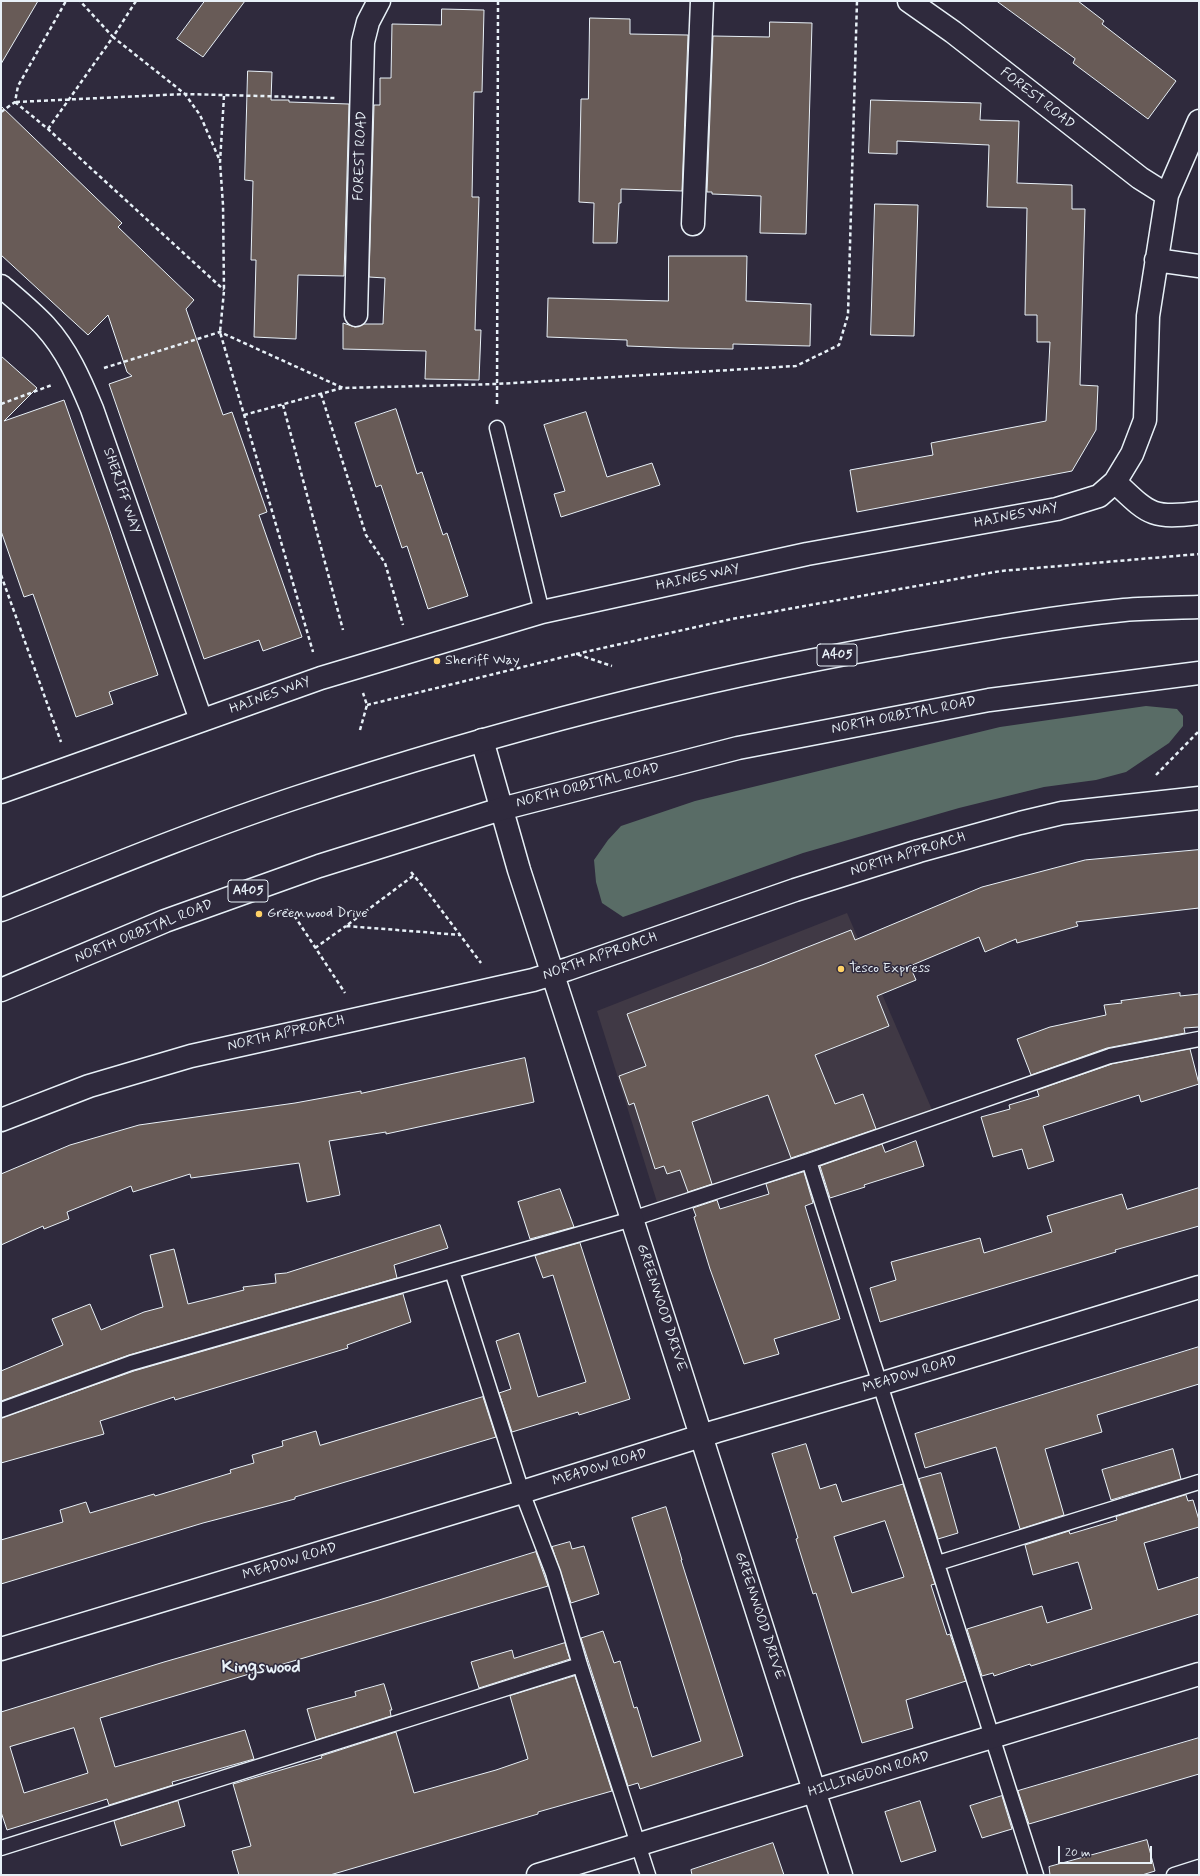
<!DOCTYPE html>
<html>
<head>
<meta charset="utf-8">
<style>
	body { margin:0 }
	#map { position:relative; width:1200px; height:1876px; overflow:hidden; background:#2f2a3d; font-family:Mynerve,sans-serif }
	canvas { display:block }
	.frame { position:absolute; inset:0; border:2px solid #e8f1f8; pointer-events:none }
	.scale { position:absolute; left:1058px; top:1846px; width:94px; height:18px; box-sizing:border-box; border:2px solid #e8f1f8; border-top:0; padding-left:5px; font-size:12px; line-height:14px; white-space:nowrap; color:#e8f1f8; -webkit-text-stroke:3px #2f2a3d; paint-order:stroke }
</style>
</head>
<body>
<div id="map">
<canvas width="1200" height="1876"></canvas>
<div class="frame"></div>
<div class="scale">20 m</div>
</div>
<script>
const c = document.querySelector('canvas').getContext('2d');
c.lineJoin = 'round';
function fill(path, color) {
  c.fillStyle = color;
  c.fill(path, 'evenodd');
}
function stroke(path, color, width, dash) {
  c.strokeStyle = color;
  c.lineWidth = width;
  c.lineCap = dash ? 'butt' : 'round';
  c.setLineDash(dash || []);
  c.stroke(path);
}
function drawText(font, color, halo, rows, align = 'center') {
  c.font = font + ' Mynerve,sans-serif';
  c.lineWidth = 3;
  c.setLineDash([]);
  c.textBaseline = 'middle';
  c.strokeStyle = halo;
  c.fillStyle = color;
  for (const [text, x, y, turn = 0] of rows) {
    c.save();
    c.translate(x, y);
    c.rotate((+turn || 0) * Math.PI / 180);
    c.textAlign = isNaN(turn) ? turn : align;
    if (halo) c.strokeText(text, 0, 0);
    c.fillText(text, 0, 0);
    c.restore();
  }
}
const built = new Path2D(`
	M847 913 933 1112 657 1202 597 1011Z`);
const green = new Path2D(`
	M1146 706 1177 709 1183 716V726L1169 743 1126 772 1096 780 1044 787 959 808 803 853 623 917 602 903 596 882 594 860 608 840 621 826 695 801 1000 727Z`);
const building = new Path2D(`
	M1 1H38L1 64Z
	M205 1H245L203 57 177 39Z
	M997 1H1078L1104 21 1102 24 1176 81 1148 119 1073 63 1075 59Z
	M442 9 484 10 482 92H474L472 197H479L475 330H481L479 380 425 379 426 351 343 349V323L355 327 364 324H383L385 278 369 277 374 105H380V78H391L392 24 441 25Z
	M590 18 630 19V34L688 35 682 191 621 189V203H619L617 243H593L594 203 579 202 581 99H588Z
	M770 22 812 23 806 234 760 233 761 196 712 194V192H707L713 36 769 37Z
	M248 71 272 72 271 100H289V102L349 104 344 276 298 275 296 339 254 337 256 260H251L253 181 245 180Z
	M871 100 981 103 980 120 1019 121 1017 183 1072 185V209H1085L1080 385 1098 386 1096 430 1072 471 857 512 850 470 933 455 931 443 1046 421 1050 342H1037V315H1025L1027 208 987 207 989 145 897 141V154L869 153Z
	M1 106 122 223 118 227 194 300 186 309 223 415 232 412 267 512 259 515 302 637 263 651 259 640 204 659 109 384 132 376 127 372 108 315 88 335 1 255Z
	M875 204 918 205 914 336 871 335Z
	M669 256H747L746 301 811 304 810 346 733 344V349L680 348 627 346V340L547 337 548 298 668 301Z
	M1 356 37 388 4 421 64 400 108 525 158 675 109 692 113 704 76 717 33 594 24 597 1 531Z
	M396 409 417 474 422 472 443 535 447 533 468 596 428 609 407 546 402 548 381 485 376 487 355 423Z
	M586 412 607 477 652 463 660 485 561 517 554 494 565 491 544 425Z
	M1199 850V908L1076 922 1078 926 1017 943 1016 939 985 952 979 937 910 966 916 980 877 996 889 1026 815 1055 835 1104 863 1094 876 1129 791 1158 768 1095 692 1122 712 1184 688 1192 680 1170 667 1174 664 1166 655 1169 634 1103 629 1105 619 1076 646 1066 627 1014 762 965 851 930 855 940 982 887 1085 860Z
	M1180 993V996L1199 994V1027L1184 1028 1185 1033 1107 1048 1031 1075 1017 1039 1050 1027 1106 1015 1104 1005 1122 1003 1121 1001Z
	M1190 1049 1199 1084 1141 1102 1139 1095 1043 1126 1054 1161 1028 1169 1022 1149 993 1157 981 1117 1010 1109 1009 1105 1039 1096 1037 1090 1112 1064Z
	M525 1058 534 1102 386 1134V1132L329 1141 340 1195 307 1202 299 1163 191 1178 190 1174 133 1192 131 1186 67 1212 69 1219 44 1229 43 1226 1 1245V1174L70 1145 139 1125 295 1103 361 1091V1093Z
	M916 1141 924 1166 864 1185 865 1187 830 1198 820 1166 882 1144 885 1152Z
	M804 1172 813 1203 805 1206 840 1319 774 1339 779 1354 744 1364 710 1269 694 1217 696 1216 693 1208 717 1200 720 1209 769 1194 766 1184Z
	M1199 1188V1226L1115 1250 1116 1252 880 1322 870 1288 896 1280 891 1262 980 1238 984 1253 1052 1232 1047 1216 1122 1194 1127 1209Z
	M560 1189 574 1227 530 1239 518 1202Z
	M440 1225 448 1248 394 1265 397 1278 129 1355 1 1401V1371L63 1345 52 1319 90 1304 101 1330 144 1312 163 1307 150 1255 174 1249 188 1304 244 1290 243 1287 276 1283 275 1274 286 1273Z
	M580 1243 630 1399 579 1415 578 1412 512 1432 499 1393 511 1389 496 1341 519 1333 538 1397 586 1382 553 1275 543 1278 535 1256Z
	M403 1294 411 1322 347 1345 348 1348 175 1400 174 1397 100 1421 104 1434 1 1463V1418L134 1371Z
	M1199 1347V1384L1097 1415 1102 1432 1045 1449 1064 1515 1020 1529 996 1447 925 1468 915 1434Z
	M483 1397 496 1437 332 1486 295 1497V1499L203 1523 1 1584V1540L63 1522 60 1510 86 1502 90 1513 154 1494 155 1496 231 1473 230 1470 254 1463 252 1455 283 1446 282 1441 316 1431 320 1445Z
	M806 1444 820 1489 836 1484 842 1502 903 1484 935 1584 931 1585 947 1635 950 1634 966 1681 906 1700 913 1728 862 1743 816 1593 813 1594 796 1539 798 1538 772 1454ZM885 1521 904 1577 852 1593 834 1537Z
	M1173 1449 1181 1479 1111 1500 1102 1470Z
	M941 1473 958 1533 938 1539 919 1479Z
	M1186 1495 1188 1501 1193 1500 1199 1520V1527L1144 1543 1158 1590 1199 1577V1614L1031 1666 1030 1664 994 1676 993 1673 982 1676 967 1629 1042 1606 1047 1623 1092 1609 1078 1562 1033 1575 1025 1545 1069 1531 1070 1534 1117 1520 1116 1517Z
	M666 1507 682 1560H681L743 1756 640 1789 638 1783 628 1786 581 1638 603 1631 614 1663 620 1661 634 1708 637 1707 652 1757 701 1741 632 1518Z
	M570 1542 572 1549 584 1546 599 1594 571 1603 552 1547Z
	M536 1552 548 1586 100 1718 115 1767 245 1730 254 1759 172 1782 173 1785 109 1805 107 1799 7 1830 1 1812V1712L164 1662 379 1600ZM74 1728 88 1773 24 1793 10 1747Z
	M565 1643 570 1659 479 1688 471 1662 512 1650 514 1658Z
	M575 1676 612 1791 538 1812V1814L330 1875H239L232 1851 251 1846 233 1784 322 1758 321 1756 396 1732 414 1793 496 1770 528 1759 510 1696Z
	M384 1684 392 1710H390L391 1716 316 1740 307 1709 356 1696 355 1692Z
	M1199 1738V1774L1029 1824 1018 1791Z
	M1002 1796 1012 1829 982 1838 970 1806Z
	M178 1801 185 1826 121 1846 114 1821Z
	M920 1801 936 1851 901 1862 885 1812Z
	M1147 1840 1155 1871 1142 1875H1050L1049 1867Z
	M773 1843 784 1875H692L691 1870Z`);
const path = new Path2D(`
	M136 1 113 37 185 94 335 98
	M224 96 220 162 223 205 224 291 220 332 313 652
	M15 102 48 129 224 290
	M16 102 185 94 200 115 220 161
	M1 112 15 102 18 86 66 1
	M48 129 113 37 80 1
	M104 368 220 332 343 388 497 384 796 366 839 345 848 315 857 1
	M321 394 366 535 385 563 403 625
	M1 404 52 385
	M497 404 498 1
	M283 405 343 630
	M244 415 342 388
	M1 575 61 742
	M576 654 732 619 1001 571 1199 554
	M367 705 576 654 612 666
	M360 730 367 705 363 693
	M1156 775 1199 731
	M411 872 430 895 481 963
	M413 876 346 926 461 935
	M271 915 290 909 345 993
	M315 948 346 926`);
const service = new Path2D(`
	M497 428 542 612
	M809 1161 1036 1875
	M452 1271 522 1492 553 1573 580 1665 648 1875
	M1 1410 131 1363 632 1219 809 1161 1110 1056 1199 1039
	M938 1563 1199 1482
	M1 1848 580 1665
	M1174 1875 1199 1867`);
const minor = new Path2D(`
	M909 1 953 32 1140 178 1167 195
	M693 224 702 1
	M1156 260 1199 266
	M1 286C16 299 32 312 45 326 67 350 80 380 92 409L201 720
	M356 315 363 42 368 22 379 1
	M1115 482C1149 514 1151 519 1199 513
	M482 740 519 870 632 1219 841 1875
	M1 792 321 678 542 612 807 554 1057 509 1099 496 1115 482 1132 454 1145 420 1148 316 1167 195 1199 121
	M1 1120 89 1086 191 1056 533 980 568 969 795 890 919 851 1020 823 1062 813 1199 798
	M1 1649 522 1492 717 1431 880 1384 1199 1287
	M538 1875 1199 1674`);
const trunk = new Path2D(`
	M1 910C99 871 198 830 298 797 490 734 685 682 884 647 964 633 1043 618 1124 610 1149 608 1174 608 1199 607
	M1 990 165 921 319 866 501 809 738 748 989 700 1199 673`);
const markers = [
	[437,661,4,"#ffd166"],
	[259,914,4,"#ffd166"],
	[841,969,4,"#ffd166"]
];
const shields = [
	[837,655,40],
	[248,891,40]
];
const shieldNames = [
	["A405",837,655],
	["A405",248,891]
];
const streetNames = [
	["FOREST ROAD",1037,99,38],
	["FOREST ROAD",361,156,-88],
	["SHERIFF WAY",121,491,71],
	["HAINES WAY",1016,516,-11],
	["HAINES WAY",698,578,-12],
	["HAINES WAY",270,696,-20],
	["NORTH ORBITAL ROAD",904,716,-11],
	["NORTH ORBITAL ROAD",588,786,-14],
	["NORTH APPROACH",908,855,-17],
	["NORTH ORBITAL ROAD",144,932,-22],
	["NORTH APPROACH",600,957,-19],
	["NORTH APPROACH",286,1034,-13],
	["GREENWOOD DRIVE",661,1308,72],
	["MEADOW ROAD",910,1375,-17],
	["MEADOW ROAD",600,1468,-17],
	["MEADOW ROAD",290,1562,-17],
	["GREENWOOD DRIVE",759,1616,72],
	["HILLINGDON ROAD",869,1775,-17]
];
const poiNames = [
	["Sheriff Way",445,661],
	["Greenwood Drive",267,914],
	["Tesco Express",849,969]
];
const districtNames = [
	["Kingswood",261,1668]
];
fill(built, '#403945');
fill(green, '#596c66');
fill(building, '#685b57');
stroke(building, '#e8f1f8', 1);
stroke(service, '#e8f1f8', 17);
stroke(minor, '#e8f1f8', 25);
stroke(trunk, '#e8f1f8', 25);
stroke(path, '#e8f1f8', 2.5, [4, 3]);
stroke(service, '#2f2a3d', 14);
stroke(minor, '#2f2a3d', 22);
stroke(trunk, '#2f2a3d', 22);
for (const [x, y, r, color] of markers) {
  const dot = new Path2D();
  dot.arc(x, y, r, 0, 2 * Math.PI);
  c.fillStyle = color;
  c.fill(dot);
  stroke(dot, '#2f2a3d', 1.5);
}
for (const [x, y, w] of shields) {
  const box = new Path2D();
  box.roundRect(x - w / 2, y - 11, w, 22, 3);
  c.fillStyle = '#2f2a3d';
  c.fill(box);
  stroke(box, '#e8f1f8', 1);
}
drawText('bold 13px', '#e8f1f8', null, shieldNames);
drawText('14px', '#e8f1f8', '#2f2a3d', streetNames);
drawText('14px', '#e8f1f8', '#2f2a3d', poiNames, 'left');
drawText('bold 18px', '#e8f1f8', '#2f2a3d', districtNames);
</script>
</body>
</html>
